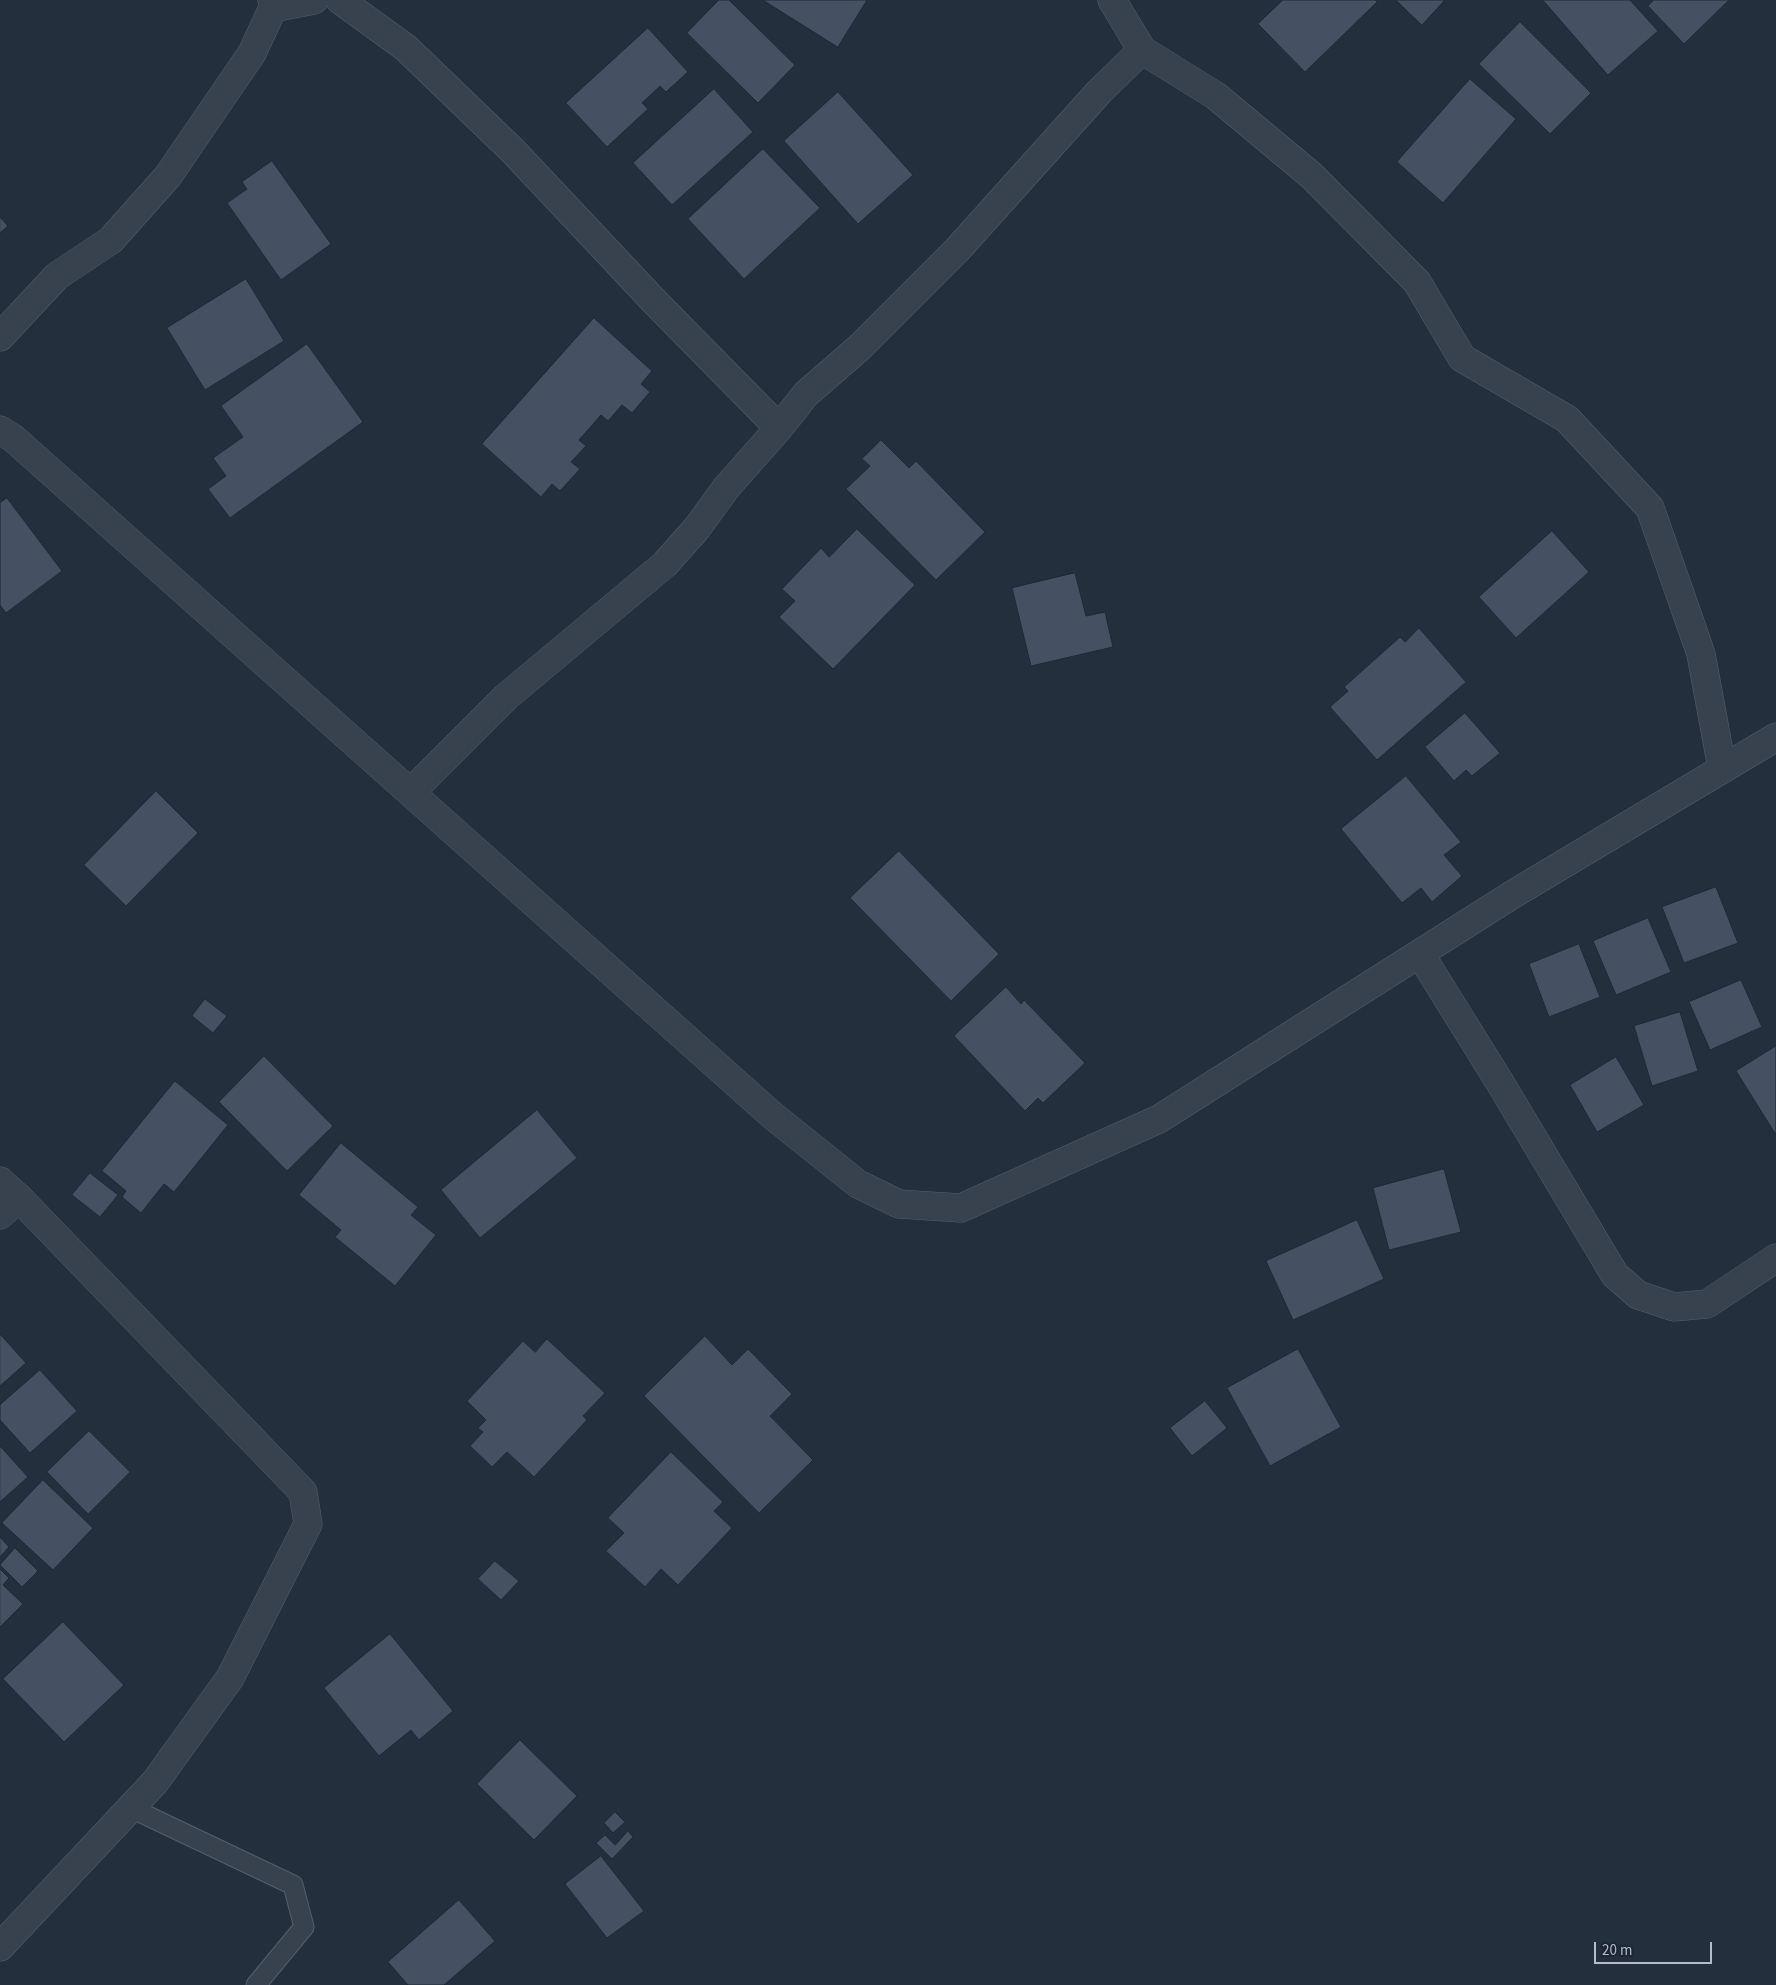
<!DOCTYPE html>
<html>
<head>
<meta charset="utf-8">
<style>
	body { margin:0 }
	#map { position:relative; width:1776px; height:1985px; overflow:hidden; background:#242f3e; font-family:"Source Sans 3",sans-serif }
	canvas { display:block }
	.scale { position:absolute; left:1594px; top:1942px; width:118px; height:22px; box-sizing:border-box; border:2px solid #b4bcc9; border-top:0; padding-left:6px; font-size:15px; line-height:18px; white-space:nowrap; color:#b4bcc9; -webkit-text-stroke:4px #1d2633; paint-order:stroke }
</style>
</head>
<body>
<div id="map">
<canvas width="1776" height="1985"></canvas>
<div class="scale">20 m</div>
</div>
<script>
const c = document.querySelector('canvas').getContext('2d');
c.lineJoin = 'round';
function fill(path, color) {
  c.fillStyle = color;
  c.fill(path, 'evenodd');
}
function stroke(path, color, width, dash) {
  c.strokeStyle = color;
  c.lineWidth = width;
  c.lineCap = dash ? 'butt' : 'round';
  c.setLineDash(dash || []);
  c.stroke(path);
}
const building = new Path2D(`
	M719 0H729L795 65 758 103 687 33Z
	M763 0H867L838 47Z
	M1283 0H1375L1377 2 1305 72 1258 24Z
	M1396 0H1445L1422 25Z
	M1543 0H1630L1658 31 1608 75Z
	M1654 0H1729L1684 44 1648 6Z
	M1520 22 1591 93 1550 134 1479 64Z
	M648 28 688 72 666 92 660 86 642 103 648 109 607 147 566 103Z
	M1470 79 1516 119 1443 203 1397 162Z
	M714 89 753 132 672 205 633 163Z
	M838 92 913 175 858 224 784 141Z
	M763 149 820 208 744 279 688 219Z
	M272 161 331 244 281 280 227 203 247 189 242 182Z
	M0 217 8 226 0 233Z
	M246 279 284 341 205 390 167 328Z
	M594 318 652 371 641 384 650 392 632 413 622 405 608 421 601 415 579 440 586 446 571 462 580 469 560 491 552 484 541 497 482 444Z
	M307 344 363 422 230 518 208 489 226 476 213 458 243 437 221 406Z
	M881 440 909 468 916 461 985 532 936 580 846 489 870 466 862 459Z
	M7 498 62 571 6 613 0 605V503Z
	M857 529 915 585 833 669 779 617 795 601 782 589 821 548 829 557Z
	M1552 531 1589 572 1516 638 1479 597Z
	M1075 573 1086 616 1105 612 1113 647 1031 666 1012 588Z
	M1419 628 1466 682 1377 760 1330 707 1348 691 1344 687 1400 637 1405 642Z
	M1465 713 1500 753 1472 776 1466 770 1454 781 1425 747Z
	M1406 776 1461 842 1444 855 1462 876 1432 902 1421 888 1402 903 1341 829Z
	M156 791 198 833 126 906 84 865Z
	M899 851 999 954 951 1001 850 898Z
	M1716 887 1738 943 1684 963 1662 907Z
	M1648 918 1671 972 1616 995 1593 941Z
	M1579 944 1600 997 1549 1017 1529 964Z
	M1741 980 1762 1027 1710 1050 1689 1002Z
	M1006 987 1021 1004 1024 1000 1085 1063 1043 1103 1038 1098 1025 1111 954 1036Z
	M205 999 227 1016 213 1033 192 1016Z
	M1680 1012 1698 1071 1652 1086 1634 1026Z
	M1776 1046V1135L1736 1071Z
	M264 1056 333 1126 287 1171 219 1102Z
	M1616 1057 1644 1105 1597 1132 1570 1085Z
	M175 1081 228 1125 174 1192 164 1184 141 1213 122 1197 126 1191 102 1171Z
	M537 1110 577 1158 480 1238 441 1190Z
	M341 1143 418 1207 411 1215 436 1235 395 1286 335 1237 341 1230 299 1195Z
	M1444 1169 1461 1232 1389 1250 1373 1188Z
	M90 1173 118 1195 100 1217 72 1195Z
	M1357 1220 1384 1279 1293 1320 1266 1261Z
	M0 1334 26 1363 0 1386Z
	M705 1336 732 1365 748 1349 792 1394 770 1416 813 1460 759 1513 644 1396Z
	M547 1339 605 1393 583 1416 587 1420 534 1477 507 1452 492 1467 470 1446 483 1432 478 1428 486 1420 467 1401 523 1341 535 1352Z
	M1298 1349 1341 1427 1270 1466 1227 1388Z
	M40 1370 77 1411 30 1453 0 1420V1405Z
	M1205 1401 1227 1428 1192 1456 1170 1428Z
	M89 1431 130 1472 88 1514 47 1472Z
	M0 1446 28 1477 0 1502Z
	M671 1452 723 1502 714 1511 732 1528 678 1585 661 1569 645 1587 606 1551 624 1533 608 1518Z
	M43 1480 93 1528 53 1570 2 1523Z
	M0 1537 9 1547 0 1557Z
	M15 1548 38 1571 22 1587 0 1565Z
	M495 1561 519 1581 501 1600 478 1579Z
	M0 1569 9 1578 3 1585 23 1604 0 1627Z
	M63 1622 124 1685 64 1742 3 1679Z
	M390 1634 453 1711 419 1740 411 1730 379 1756 324 1688Z
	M520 1740 577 1796 534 1840 477 1784Z
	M615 1812 625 1822 613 1833 604 1823Z
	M628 1831 633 1837 612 1859 596 1843 605 1835 615 1845Z
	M601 1856 644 1911 607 1938 565 1884Z
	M459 1900 495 1941 444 1985H408L388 1962Z`);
const service = new Path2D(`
	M131 1808 293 1885 304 1927 256 1985`);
const minor = new Path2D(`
	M340 0 406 48 513 151 654 301 779 428
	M1112 0 1142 50 1216 96 1312 176 1417 282 1462 358 1567 419 1650 508 1701 654 1722 768
	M273 8 314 0
	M0 337 57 276 111 240 168 176 252 53 273 8 272 0
	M0 430 13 438 773 1116 858 1184 899 1204 961 1208 1159 1119 1515 893 1776 737
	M411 792 506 697 665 564 697 528 726 488 779 428 806 394 860 347 957 250 1099 92 1142 50
	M1420 954 1499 1081 1615 1275 1638 1295 1674 1307 1707 1304 1776 1258
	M0 1181 19 1198 303 1492 308 1524 230 1678 155 1782 0 1947
	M0 1215 19 1198`);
fill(building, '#455162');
stroke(building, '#1f2835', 1);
stroke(service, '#565f6c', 21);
stroke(minor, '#565f6c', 29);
stroke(service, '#38414e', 19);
stroke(minor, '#38414e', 28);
</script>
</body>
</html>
